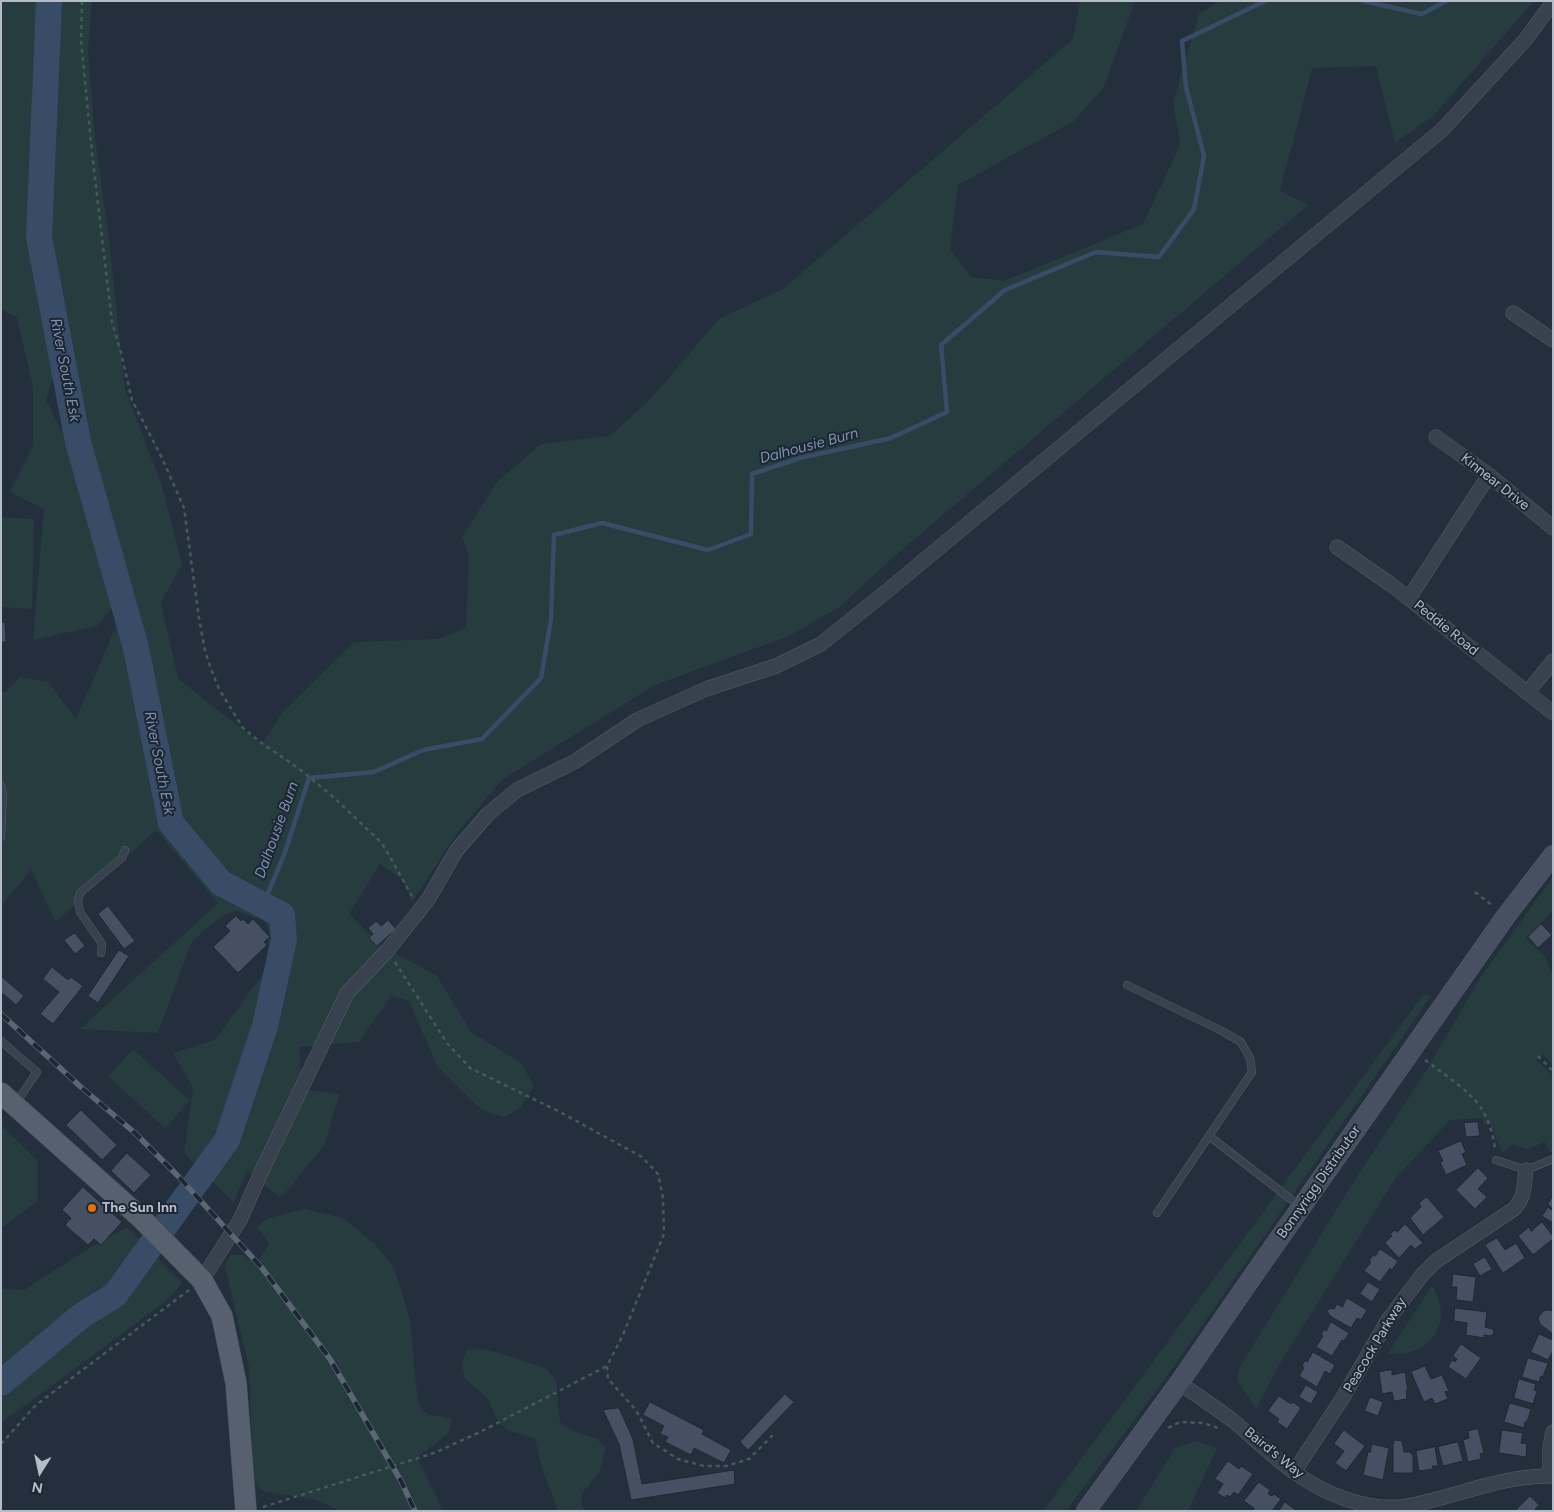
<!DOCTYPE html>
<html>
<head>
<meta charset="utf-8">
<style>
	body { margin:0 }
	#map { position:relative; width:1554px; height:1512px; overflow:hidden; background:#242f3e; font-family:Figtree,sans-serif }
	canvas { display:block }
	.frame { position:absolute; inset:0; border:2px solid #b4bcc9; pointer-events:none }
	.north { position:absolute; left:15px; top:1447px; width:50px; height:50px; -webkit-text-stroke:4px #1d2633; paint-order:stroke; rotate:190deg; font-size:14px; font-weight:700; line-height:20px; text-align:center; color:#b4bcc9 }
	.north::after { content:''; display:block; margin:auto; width:18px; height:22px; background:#b4bcc9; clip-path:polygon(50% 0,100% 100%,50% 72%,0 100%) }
</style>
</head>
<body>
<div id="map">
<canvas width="1554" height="1512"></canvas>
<div class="frame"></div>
<div class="north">N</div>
</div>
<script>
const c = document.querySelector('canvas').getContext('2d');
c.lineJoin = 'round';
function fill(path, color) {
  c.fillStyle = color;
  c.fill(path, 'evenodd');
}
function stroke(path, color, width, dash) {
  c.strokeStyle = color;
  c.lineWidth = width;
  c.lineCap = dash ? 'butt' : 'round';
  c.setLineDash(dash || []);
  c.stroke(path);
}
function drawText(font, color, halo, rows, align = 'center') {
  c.font = font + ' Figtree,sans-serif';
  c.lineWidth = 4;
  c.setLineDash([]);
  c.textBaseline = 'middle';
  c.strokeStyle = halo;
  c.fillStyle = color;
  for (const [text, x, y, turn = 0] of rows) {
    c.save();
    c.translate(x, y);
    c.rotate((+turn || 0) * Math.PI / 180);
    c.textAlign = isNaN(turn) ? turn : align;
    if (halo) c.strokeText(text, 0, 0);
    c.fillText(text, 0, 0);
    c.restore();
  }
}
const green = new Path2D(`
	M1 1H92L88 51 95 136 110 247 125 389 161 483 182 565 161 602 178 679 262 744 283 712 354 642 438 639 466 628 469 556 462 537 497 482 541 444 609 436 649 401 719 319 783 289 1073 39 1080 1H1135L1104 87 1074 121 958 185 950 249 971 277 1004 281 1143 224 1180 145 1173 102 1199 14 1220 1H1534L1434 115 1395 143 1376 66 1312 68 1280 191 1308 205 897 554 838 608 789 636 655 685 503 779 458 832 412 902 402 879 380 864 349 914 379 944 437 976 471 1032 521 1063 534 1085 521 1107 505 1117 484 1111 475 1104 437 1066 409 1001 391 996 359 1042 299 1047 302 1089 339 1094 325 1144 288 1190 279 1197 247 1170 234 1203 184 1153 193 1088 173 1053 215 1040 267 968 269 930 264 921 237 911 228 913 205 929 191 943 158 1033 80 1029 218 903 156 830 56 922 31 870 1 906V692H6L20 677 48 682 76 719 124 608 110 548 88 471 61 353 46 400 74 456 119 600 97 626 33 640 44 509 10 492 33 446V387L17 318 1 309Z
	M1 517 34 519 32 609 1 607Z
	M1553 877V910L1526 939 1545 957 1553 974V1064L1543 1055 1536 1060 1553 1075V1151L1550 1152 1545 1142 1528 1149 1512 1145 1503 1153 1490 1124 1485 1125 1482 1118 1450 1120 1395 1179 1279 1365 1256 1409 1237 1380 1240 1367 1349 1189 1428 1068 1480 978Z
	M1423 995 1431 996 1165 1379 1066 1511H1043Z
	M133 1049 190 1101 165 1128 108 1076Z
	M1 1125 38 1161V1201L1 1228Z
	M304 1209 343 1218 375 1244 394 1268 410 1319 418 1404 427 1414 452 1419 448 1434 417 1457 438 1500 442 1511H340L317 1500 262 1491 253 1479 249 1367 225 1267 230 1255H243L256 1264 269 1244 257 1227 266 1219Z
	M127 1227 182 1283 165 1302 1 1423V1289L24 1290 83 1252Z
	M1432 1286C1456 1321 1429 1360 1388 1353Z
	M480 1349 493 1351 547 1369 556 1381 560 1422 571 1430 597 1439 606 1448 599 1473 582 1493V1505L585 1511H558L541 1465 535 1438 508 1431 498 1422 487 1397 465 1379 462 1366 466 1350Z
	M1197 1441 1217 1448 1188 1511H1136L1175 1448Z`);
const stream = new Path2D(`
	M1363 1 1422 14 1446 1
	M263 905 284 855 309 778 374 772 423 750 482 739 541 678 551 619 554 535 602 523 708 550 751 534 752 474 800 458 891 438 947 412 941 345 1005 290 1096 252 1159 257 1194 209 1204 156 1186 87 1182 41 1265 1`);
const river = new Path2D(`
	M1 1383 81 1316 115 1295 227 1140 265 1026 284 939 282 915 221 883 171 823 136 648 78 442 39 237 49 1`);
const building = new Path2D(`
	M5 622 6 642H1V623Z
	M108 906 135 941 124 949 98 914Z
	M236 916 241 921 243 919 248 924 253 919 270 937 264 942 267 945 238 973 213 947 230 931 225 926Z
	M388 920 396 929 377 946 369 938 373 934 368 928 376 921 381 926Z
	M1541 924 1552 935 1538 948 1528 937Z
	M75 933 85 946 75 954 64 940Z
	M119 950 129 956 98 1003 88 996Z
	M52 967 68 980 71 977 83 986 53 1024 40 1014 59 992 43 979Z
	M1 976 24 996 16 1005 1 992Z
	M81 1110 117 1145 102 1160 66 1125Z
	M1478 1122 1480 1136 1466 1137 1464 1123Z
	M1461 1141 1466 1152 1462 1154 1467 1165 1446 1175 1440 1162 1443 1161 1438 1151Z
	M127 1153 151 1175 134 1193 111 1171Z
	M1478 1168 1488 1178 1478 1189 1487 1197 1475 1209 1456 1190Z
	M83 1187 122 1222 101 1245 94 1239 88 1245 65 1225 71 1218 62 1210Z
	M1553 1196V1223L1542 1216 1548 1207 1551 1210 1552 1208 1548 1204Z
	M1427 1197 1444 1217 1423 1235 1410 1218 1421 1207 1419 1203Z
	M1542 1222 1553 1236V1239L1533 1255 1518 1236 1529 1227 1531 1231Z
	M1405 1224 1423 1243 1415 1249 1411 1245 1399 1258 1385 1243 1392 1236 1390 1234 1395 1230 1397 1232Z
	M1497 1238 1505 1250 1516 1243 1525 1258 1503 1273 1485 1245Z
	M1380 1249 1398 1261 1392 1270 1390 1268 1380 1282 1364 1271 1371 1262 1369 1261 1373 1255 1375 1256Z
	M1485 1257 1492 1269 1480 1276 1473 1264Z
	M1453 1274 1476 1277 1473 1302 1456 1300 1457 1287H1452Z
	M1368 1282 1380 1289 1372 1302 1360 1294Z
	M1347 1298 1367 1310 1361 1320 1357 1318 1351 1328 1330 1316 1327 1311 1331 1308 1334 1309 1337 1304 1342 1307Z
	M1455 1308 1487 1312 1485 1327 1493 1329 1494 1334 1490 1336 1484 1335V1338L1466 1335 1467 1323 1454 1321Z
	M1550 1310 1553 1311V1334L1540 1324 1538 1318 1543 1311Z
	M1331 1322 1349 1333 1344 1341 1342 1340 1332 1356 1316 1347 1323 1336 1321 1335 1324 1329 1326 1331Z
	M1539 1334 1553 1340V1351L1548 1360 1531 1352Z
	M1461 1344 1481 1358 1466 1379 1448 1367 1452 1360 1455 1362 1457 1359 1453 1356Z
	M1313 1352 1335 1365 1330 1374 1325 1371 1317 1387 1299 1376 1304 1368 1302 1366 1305 1360 1307 1362Z
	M1528 1358 1548 1363 1543 1377 1541 1376 1539 1382 1522 1377Z
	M1425 1366 1431 1379 1442 1375 1449 1391 1445 1392 1448 1399 1435 1404 1432 1398 1424 1402 1411 1372Z
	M1392 1370V1375L1405 1372 1408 1390H1406L1407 1399 1394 1401 1392 1392 1382 1394 1379 1372Z
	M1519 1379 1536 1384 1534 1390 1537 1391 1533 1404 1514 1398Z
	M1306 1385 1318 1392 1311 1404 1299 1397Z
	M785 1394 794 1402 748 1450 740 1442Z
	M1279 1396 1291 1404 1293 1402 1301 1408 1287 1429 1277 1422 1279 1419 1268 1411Z
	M1370 1397 1383 1402 1378 1416 1365 1411Z
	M650 1402 704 1430 702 1434 731 1450 724 1463 694 1448 691 1455 665 1442 668 1437 660 1434 664 1426 643 1415Z
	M1510 1403 1531 1409 1527 1422H1525L1524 1428 1504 1422Z
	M619 1408 633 1439 642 1484 734 1470 735 1484 631 1500 619 1444 603 1410Z
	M1478 1429 1484 1453 1480 1454 1481 1459 1468 1462 1463 1440 1469 1438 1468 1431Z
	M1344 1430 1365 1446 1346 1471 1335 1463 1344 1451 1334 1444Z
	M1502 1430 1523 1433 1521 1443 1527 1444 1526 1457 1499 1453Z
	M1395 1440 1402 1441 1404 1452H1411V1454H1413V1473H1393V1445Z
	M1458 1442 1463 1461 1443 1466 1438 1447Z
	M1372 1444 1389 1448 1383 1480 1363 1475 1368 1452H1370Z
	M1435 1447 1438 1466H1432L1433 1469 1419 1471 1416 1451Z
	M1228 1461 1239 1469 1241 1466 1253 1474 1238 1495 1234 1492 1230 1497 1227 1495 1225 1498 1217 1493 1223 1484 1215 1479Z
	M1259 1482 1270 1490 1268 1494 1272 1496 1274 1494 1281 1499 1272 1511H1253L1254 1508 1244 1501Z
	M1530 1496 1539 1505 1535 1509 1537 1511H1515Z
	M1285 1502 1297 1511H1279Z`);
const path = new Path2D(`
	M82 1 81 40 92 153 112 322 121 353 132 400 162 458 184 508 199 618 205 651 211 669 219 689 243 728 263 744 298 768 331 795 382 843 412 896
	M1475 892 1493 906
	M395 962 447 1043 470 1068 558 1111 642 1157 658 1174 663 1198 664 1234 623 1335 607 1366 608 1379 636 1410 653 1443 678 1459 704 1466H726L749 1459 775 1433
	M1538 1056 1553 1071
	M1425 1060C1440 1071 1469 1091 1480 1106 1488 1119 1494 1135 1495 1150
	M1168 1428 1180 1422 1203 1423 1218 1428
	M1 1444 36 1405 189 1290
	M263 1507 434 1453 478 1433 607 1366`);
const service = new Path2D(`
	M1 786 3 793 1 837
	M101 953 102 944 80 912 78 901 80 893 83 890 122 858 125 850
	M1127 985 1220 1030 1241 1042 1250 1058 1252 1072 1157 1213
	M1 1041 37 1072 16 1103
	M1209 1136 1301 1207
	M1496 1160 1526 1170 1553 1159`);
const minor = new Path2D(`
	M1513 313 1553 340
	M1436 437 1489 475 1553 528
	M1337 547 1393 586 1553 713
	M1409 598 1489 475
	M1527 693 1553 661
	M202 1280 240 1220 264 1166 347 993 387 951 420 910 429 898 456 851 488 814 517 790 574 762 637 720 706 689 776 666 821 644 887 591 1442 130 1526 39 1553 2
	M1179 1383C1197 1395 1215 1407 1232 1420 1253 1437 1272 1456 1294 1472 1323 1493 1363 1510 1400 1507 1414 1506 1428 1501 1441 1498 1478 1488 1514 1475 1553 1476
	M1294 1472 1342 1399 1388 1320 1422 1275 1436 1261 1514 1209C1525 1198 1524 1185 1526 1170
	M1550 1476V1448L1553 1432`);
const secondary = new Path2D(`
	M1086 1511 1179 1383 1257 1270 1506 916 1553 855`);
const primary = new Path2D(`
	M1 1093 141 1218 202 1280 222 1316 236 1383 246 1511`);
const rail = new Path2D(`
	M1 1014 82 1088 135 1133 178 1176 262 1268 330 1359 401 1481 415 1511`);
const markers = [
	[92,1208,5,"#e8710a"]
];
const streetNames = [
	["Kinnear Drive",1495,482,38],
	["Peddie Road",1446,628,39],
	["Bonnyrigg Distributor",1319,1182,-55],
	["Peacock Parkway",1375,1345,-59],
	["Baird's Way",1274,1453,39]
];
const poiNames = [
	["The Sun Inn",102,1208]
];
const waterNames = [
	["River South Esk",65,370,79],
	["Dalhousie Burn",809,446,-15],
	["River South Esk",159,763,79],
	["Dalhousie Burn",277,830,-70]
];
fill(green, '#263c3f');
stroke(stream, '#394c67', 4.5);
stroke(river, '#394c67', 26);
fill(building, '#455162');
stroke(building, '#1f2835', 1);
stroke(service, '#565f6c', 8);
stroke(minor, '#565f6c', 15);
stroke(secondary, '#565f6c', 20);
stroke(primary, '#414a57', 22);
stroke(path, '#44595c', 2.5, [4, 4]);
stroke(service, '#38414e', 7);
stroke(minor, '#38414e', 14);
stroke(secondary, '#465061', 19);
stroke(primary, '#56606e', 21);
stroke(rail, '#5a6575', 5.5);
stroke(rail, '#1d2633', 4, [11]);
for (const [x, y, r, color] of markers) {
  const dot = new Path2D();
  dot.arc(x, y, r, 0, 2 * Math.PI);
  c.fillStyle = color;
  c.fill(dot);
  stroke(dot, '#1d2633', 2);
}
drawText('14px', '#b4bcc9', '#1d2633', streetNames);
drawText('bold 14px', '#b4bcc9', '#1d2633', poiNames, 'left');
drawText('italic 15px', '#7c92b1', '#1d2633', waterNames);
</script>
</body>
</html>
